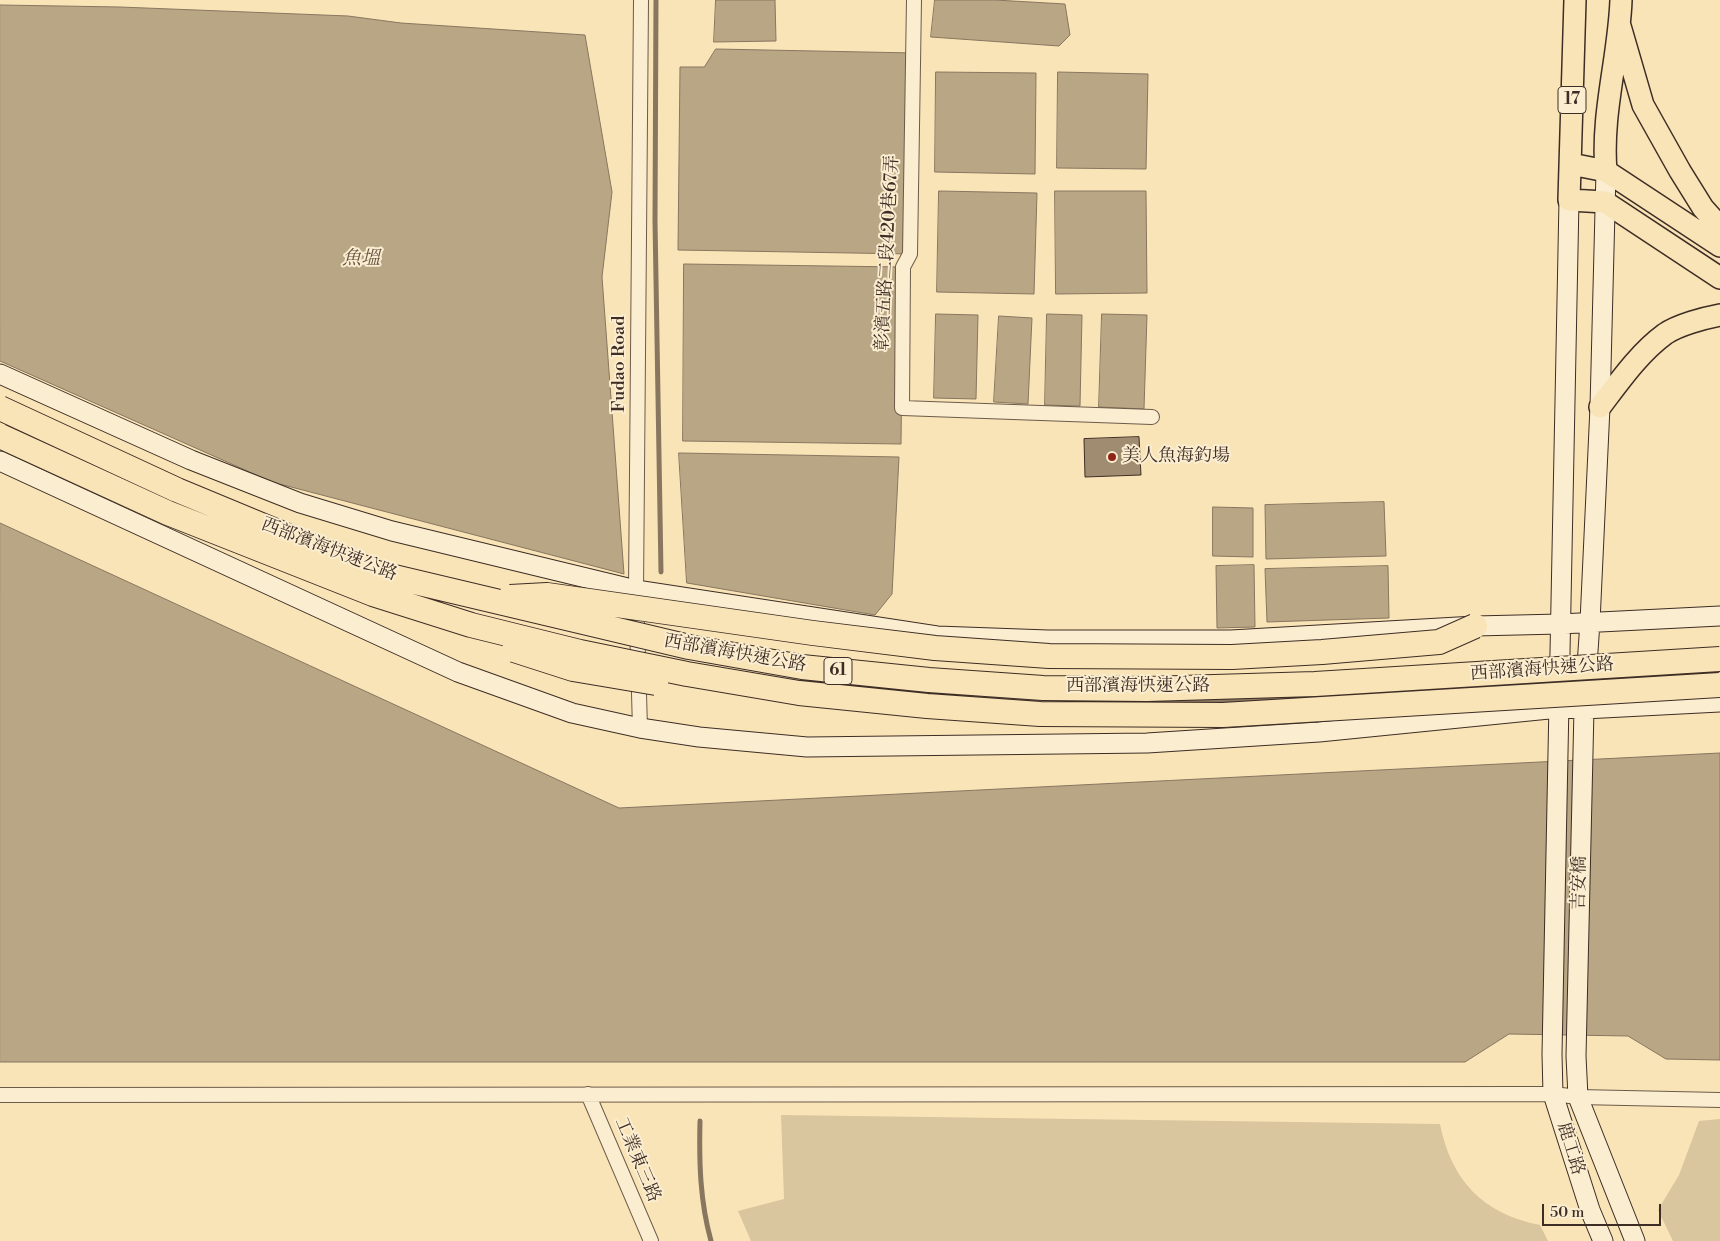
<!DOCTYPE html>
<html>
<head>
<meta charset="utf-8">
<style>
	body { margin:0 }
	#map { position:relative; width:1720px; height:1241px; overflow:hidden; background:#f9e4b7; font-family:"Libre Bodoni",serif }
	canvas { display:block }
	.scale { position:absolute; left:1542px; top:1204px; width:119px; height:22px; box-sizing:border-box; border:2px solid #3e2d25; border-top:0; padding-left:6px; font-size:15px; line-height:18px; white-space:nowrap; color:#3e2d25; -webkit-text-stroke:4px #fbedd0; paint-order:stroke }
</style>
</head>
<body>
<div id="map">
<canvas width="1720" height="1241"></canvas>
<div class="scale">50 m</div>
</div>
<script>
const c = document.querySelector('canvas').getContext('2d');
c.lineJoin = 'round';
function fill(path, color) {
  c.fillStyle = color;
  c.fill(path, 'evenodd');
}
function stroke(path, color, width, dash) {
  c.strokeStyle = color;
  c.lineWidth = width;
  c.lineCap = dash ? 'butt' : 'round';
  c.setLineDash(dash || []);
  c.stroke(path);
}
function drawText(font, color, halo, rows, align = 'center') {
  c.font = font + ' "Libre Bodoni","Noto Serif TC",serif';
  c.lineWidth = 4;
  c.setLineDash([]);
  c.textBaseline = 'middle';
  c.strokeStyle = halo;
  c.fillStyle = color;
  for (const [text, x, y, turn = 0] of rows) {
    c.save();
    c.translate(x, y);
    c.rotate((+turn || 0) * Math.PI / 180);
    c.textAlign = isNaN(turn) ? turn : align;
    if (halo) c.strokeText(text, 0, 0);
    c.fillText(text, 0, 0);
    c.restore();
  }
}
const green = new Path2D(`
	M781 1115 1440 1124C1451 1180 1483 1214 1540 1225L1548 1241H751L738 1211 784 1199Z
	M1720 1119V1241H1673L1658 1210 1679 1175 1699 1121Z`);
const water = new Path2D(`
	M716 0H775L776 41 714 42Z
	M935 0H995L1065 4 1070 35 1059 46 931 37Z
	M0 5 120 7 348 16 401 23 585 35 612 192 602 277 624 574 272 482 0 361Z
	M716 49 914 53 910 254 678 250 680 67H704Z
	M936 72 1036 73 1035 174 935 172Z
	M1058 72 1148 74 1146 169 1057 168Z
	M939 191 1037 193 1034 294 937 292Z
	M1055 191H1146L1147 293 1056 294Z
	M684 264 903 267 901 444 683 441Z
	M936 314 978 315 976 399 934 398Z
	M1047 314 1082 315 1080 406 1045 405Z
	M1102 314 1147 315 1144 409 1099 407Z
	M999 316 1032 318 1028 404 994 402Z
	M679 453 899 457 892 594 875 615 687 583Z
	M1384 502 1386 556 1266 559 1265 505Z
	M1213 507 1253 508V557L1213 556Z
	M0 523 619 808 1720 753V1060L1666 1059 1628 1036 1509 1034 1465 1062H0Z
	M1254 565 1255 627 1217 628 1216 566Z
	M1388 566 1389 618 1267 622 1265 569Z`);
const stream = new Path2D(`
	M656 0 655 221 661 572
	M829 681 867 688 922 691
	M1088 700 1142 703 1299 699
	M700 1121C699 1163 700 1201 711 1241`);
const building = new Path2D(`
	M1139 437 1141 475 1085 477 1084 439Z`);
const street = new Path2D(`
	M914 0 910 254 903 267 902 408 1152 417
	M640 728 636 590 641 0
	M588 1094 651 1241
	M0 1095 1553 1094 1578 1097 1720 1100`);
const secondary = new Path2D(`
	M1606 171 1600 407 1590 622 1584 709 1576 1056 1578 1097 1635 1241
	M1569 200 1552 1054 1553 1094 1590 1210 1603 1241
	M0 374 191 460 300 503 392 531 636 590 937 636 1048 640H1231L1475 626 1560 624 1720 616
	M0 461 458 672 572 713 640 728 699 737 807 747 1147 743 1319 732 1559 708 1584 709 1720 702`);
const primary = new Path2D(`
	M1575 0 1569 200 1605 202 1720 278
	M1620 26 1643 105 1680 171 1703 208 1720 227
	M1571 164 1606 171 1720 246
	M1606 171C1601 114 1619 57 1621 0
	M1600 407C1619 382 1639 353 1665 334 1678 325 1704 318 1720 315`);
const highwayBridge = new Path2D(`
	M0 408 177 490 377 573 689 647 802 667 929 680 1043 688 1147 689 1315 684 1720 659
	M0 436 168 513 373 594 471 625 580 652 687 674 799 693 927 706 1040 714 1223 715 1720 685
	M510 597 547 595 813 633 935 648 1049 656 1232 657 1322 652 1439 642 1475 626
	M514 650 573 669 656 683`);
const markers = [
	[1112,457,5,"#8f2418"]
];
const shields = [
	[1572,100,28],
	[838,671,28]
];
const shieldNames = [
	["17",1572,100],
	["61",838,671]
];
const streetNames = [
	["彰濱五路二段420巷67弄",888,253,-87],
	["Fudao Road",620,364,-90],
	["西部濱海快速公路",329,550,21],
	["西部濱海快速公路",735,654,10],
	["西部濱海快速公路",1542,670,-4],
	["西部濱海快速公路",1138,687],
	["吉安橋",1580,883,-89],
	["鹿工路",1570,1149,73],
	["工業東三路",637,1160,67]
];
const poiNames = [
	["美人魚海釣場",1122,457]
];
const waterNames = [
	["魚塭",361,259]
];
fill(green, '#d9c59e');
fill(water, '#b9a685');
stroke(water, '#88765f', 1);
stroke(stream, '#88765f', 5);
fill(building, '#9f8c71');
stroke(building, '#3e2d25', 1);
stroke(street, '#6d5b4a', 16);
stroke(secondary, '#3e2d25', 21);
stroke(primary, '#3e2d25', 24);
stroke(street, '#fbedd0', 14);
stroke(secondary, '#fbedd0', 19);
stroke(primary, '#f9e4b7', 21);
stroke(highwayBridge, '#3e2d25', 26, []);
stroke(highwayBridge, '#f9e4b7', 24);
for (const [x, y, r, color] of markers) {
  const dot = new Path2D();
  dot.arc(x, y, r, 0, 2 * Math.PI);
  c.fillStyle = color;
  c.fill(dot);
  stroke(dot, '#fbedd0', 2);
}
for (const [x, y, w] of shields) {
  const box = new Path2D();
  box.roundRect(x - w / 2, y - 13.5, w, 27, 4);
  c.fillStyle = '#fbedd0';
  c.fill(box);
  stroke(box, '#3e2d25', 1);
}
drawText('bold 16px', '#3e2d25', null, shieldNames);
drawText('18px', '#3e2d25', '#fbedd0', streetNames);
drawText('18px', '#3e2d25', '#fbedd0', poiNames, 'left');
drawText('italic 19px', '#635142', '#fbedd0', waterNames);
</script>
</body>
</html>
